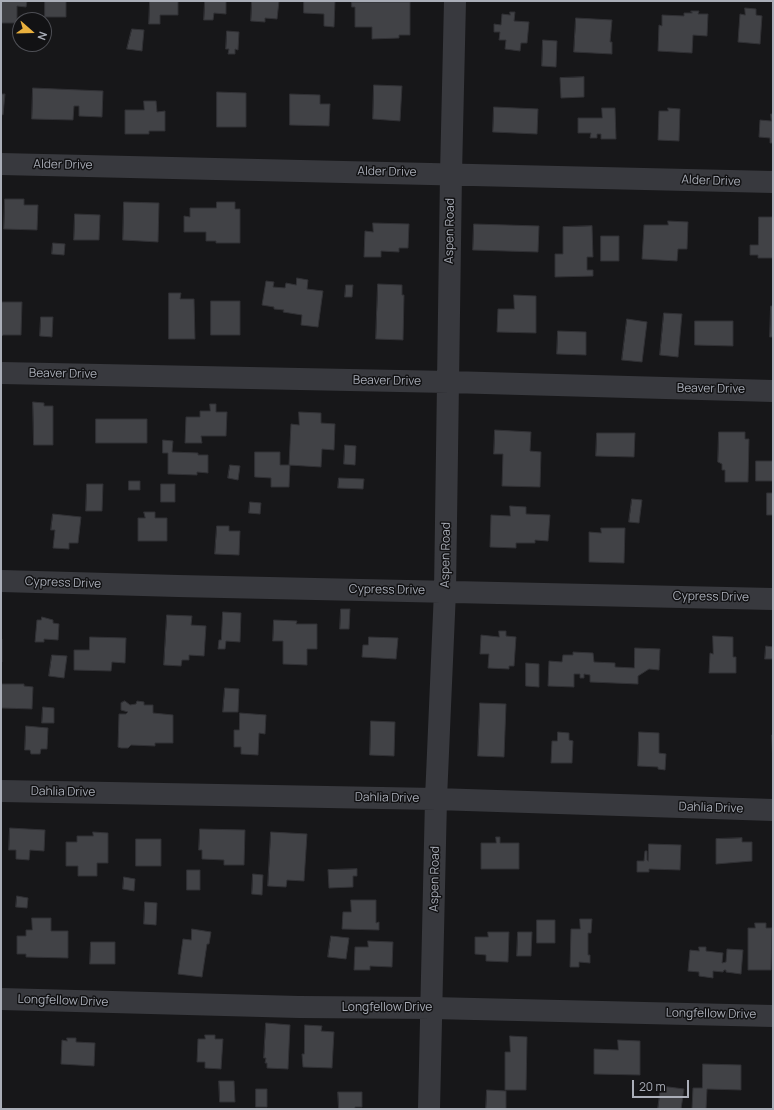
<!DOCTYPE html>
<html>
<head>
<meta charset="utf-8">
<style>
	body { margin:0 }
	#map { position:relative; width:774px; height:1110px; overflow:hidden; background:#171719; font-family:Manrope,sans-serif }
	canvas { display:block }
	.frame { position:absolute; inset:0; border:2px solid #aaaeb8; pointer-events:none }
	.north { position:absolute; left:12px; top:12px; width:40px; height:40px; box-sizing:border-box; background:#121214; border:1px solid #4f5056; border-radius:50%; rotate:110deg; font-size:11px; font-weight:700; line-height:16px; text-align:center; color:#aaaeb8 }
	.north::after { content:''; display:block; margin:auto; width:14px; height:18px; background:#e9b03e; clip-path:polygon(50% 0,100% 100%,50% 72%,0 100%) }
	.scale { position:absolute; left:632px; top:1080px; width:57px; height:18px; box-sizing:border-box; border:2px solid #aaaeb8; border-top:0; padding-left:5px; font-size:12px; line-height:14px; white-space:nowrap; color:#aaaeb8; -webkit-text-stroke:3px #121214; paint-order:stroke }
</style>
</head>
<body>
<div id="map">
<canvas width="774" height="1110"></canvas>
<div class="frame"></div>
<div class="north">N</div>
<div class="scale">20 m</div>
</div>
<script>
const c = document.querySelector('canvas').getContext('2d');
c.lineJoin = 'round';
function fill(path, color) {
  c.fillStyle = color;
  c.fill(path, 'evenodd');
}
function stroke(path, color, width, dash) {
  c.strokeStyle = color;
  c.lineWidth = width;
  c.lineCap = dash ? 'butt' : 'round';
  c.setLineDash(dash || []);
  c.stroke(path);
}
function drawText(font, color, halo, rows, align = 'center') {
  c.font = font + ' Manrope,sans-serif';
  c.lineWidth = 3;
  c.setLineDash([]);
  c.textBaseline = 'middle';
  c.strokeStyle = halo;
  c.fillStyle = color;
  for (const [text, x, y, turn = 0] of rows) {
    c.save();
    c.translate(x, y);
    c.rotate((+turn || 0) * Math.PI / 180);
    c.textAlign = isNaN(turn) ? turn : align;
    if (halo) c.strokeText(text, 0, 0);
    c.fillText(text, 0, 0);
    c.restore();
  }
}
const building = new Path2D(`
	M1 1H27L26 7 17 6V23H1Z
	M45 1H66V17H45Z
	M150 1H178V15H160V24H149Z
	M205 1H226V14L214 13 213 20H204Z
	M252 1H279L277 19 265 18V22L251 21Z
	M304 1H335L334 27 324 26V14L304 13Z
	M352 2H410V35H399V38L372 39V27H355V7H352Z
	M745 8 756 9V15L762 16 760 44 738 42 740 14 745 15Z
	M691 11H699L698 14H708L707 36 693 35 692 53 658 51 659 25 662 26V15L684 16V13H692Z
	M510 12H515L514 21 529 22 527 43H521L520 51 505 49 506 40H499L500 32H494V24L501 25 502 14 510 15Z
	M576 18 612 20 610 42H612V54L574 52Z
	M132 29 144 30 142 51 127 49Z
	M227 31 239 32 238 50 235 49V54H228L229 49H226Z
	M543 40 557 41 556 67 542 66Z
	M584 77V97L561 98 560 78Z
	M374 85 402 86 400 121 373 119Z
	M33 88 103 91 102 117 79 116V106H74L73 120 32 119Z
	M217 92 246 93V127H217Z
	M1 94H5L3 115 1 114Z
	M290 94 320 95V104H330L329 126 290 125Z
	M144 101H156L157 112 165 111V131H149V134H125V110H144Z
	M494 107 538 109 537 134 493 132Z
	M602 108H615L616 139H601V134H597V138H590L591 133H578V118H602Z
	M668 108 680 109 679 141 658 140 659 111H668Z
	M771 114H773V143H770V138L759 137 760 120 771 121Z
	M5 199H24V205H38L37 230 4 229Z
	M124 202 159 203 158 242 123 240Z
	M217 202H235V209H240V243H216V241H206V232H184V216L190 217V208H216Z
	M75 214 100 215 99 240H74Z
	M759 217H773V258H758V255H750V245H758Z
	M668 221 688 222 687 249H678L677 261 642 259 644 225H668Z
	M373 223 409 224 408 248H399V252L381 251V257H364L365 231 373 232Z
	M474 224 539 226 538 252 473 250Z
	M592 226 593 257H587V270H593V276L555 277V254H563V227Z
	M601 236H619V261H601Z
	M53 243 65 244 64 255 52 254Z
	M297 278 308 280 307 289 323 291 318 327 301 325 302 315 283 312 284 310 274 309V307L262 305 266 281 274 282 273 287 285 288 286 283 296 285Z
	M378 284 402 285V295H404L403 340 376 339Z
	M346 285H353L352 297H345Z
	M169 293H181L180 299H194L195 339H169Z
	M514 295 536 296V333L497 332 498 309H514Z
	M211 301H240V335H211Z
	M1 302H22L21 335H3L1 337Z
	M771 306H773V337H770Z
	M664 313 682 314 678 357 660 355Z
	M41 317H53L52 337 40 336Z
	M627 319 647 322 642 362 622 360Z
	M695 321H733V346L695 345Z
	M558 331 586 332V355L557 354Z
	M33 402 44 403V406H53V445H34Z
	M210 404H216V412H227L226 436H201L202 443H185L186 417H200V411H210Z
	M299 412 321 413V423L335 424 334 450 322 449 321 467 289 465 291 424 299 425Z
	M96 419H147V443H96Z
	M495 430 531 432 530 451 541 452 540 487 502 486 503 454H494Z
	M719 432H745V439H749L748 482H725V470H722V464L718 462Z
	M597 433H635L634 457 596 456Z
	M163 440 173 441 172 452 198 453V455H208V473L197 472V475L168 474V453H163Z
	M345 445 356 446 355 465 344 464Z
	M255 452H280V465H290L289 487H271V478L255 477Z
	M756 461H773V481H756Z
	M230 465 240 466 238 480 228 478Z
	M339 478 364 479 363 489 338 488Z
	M129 481H140V490H129Z
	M87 484H103L102 511H86Z
	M161 484H175V502H161Z
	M767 493H773V515H767Z
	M632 499 642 500 639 523 629 522Z
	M250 502 261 503 260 514 249 513Z
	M510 506 526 507V514L550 515 548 541 535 540V543H516V548L490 547 491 515 510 516Z
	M144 512H155V518H167V541H138V518H145Z
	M53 514 81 517 78 543H69V549L53 548 55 530H51Z
	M217 526H229V531H240L239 555 215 554Z
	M601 528H625L624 563 589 562V532L601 533Z
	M341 609H350L349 629H340Z
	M223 612 241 613 240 642 226 641 225 649H218L219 640H221Z
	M167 615 192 616 191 625 206 626 204 656 189 655V660H182L181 666 164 665Z
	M42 617 53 620V623L59 624 58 640 44 639V642H35L37 620H41Z
	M274 620 297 621 296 624H317V649H307V665L283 664V641H273Z
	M499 631H506V636L516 637 514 666H509V669L488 668 489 654H480L481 635 499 637Z
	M713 636 733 637V657H736V673H709L710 653 713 654Z
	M90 637 126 638 125 663 112 662 111 671 74 670V650H89Z
	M369 637 398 638 396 659 362 657 363 645H368Z
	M1 639H2V662H1Z
	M766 646 773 647V659H765Z
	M635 648 660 649 659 670 649 669 638 676V684L590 682V675L584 674V678H580V674H574V687L548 686 549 661 562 662 563 655H573V652L593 653 594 662 615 663V667L634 668Z
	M52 655 67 656 64 678 49 676Z
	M526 663 539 664V687L526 686Z
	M1 684H24V686L33 687 32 709 1 708Z
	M225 688 239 689 238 712H223Z
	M125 701 130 705 136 704 137 701 144 702V705H153V713L173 715V743H155V746L131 745 128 748H121L118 747 119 714H126L128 712 121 710V703Z
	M480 703 506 704 504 757 478 756Z
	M43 707 54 708V723H42Z
	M240 713 266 715 265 734 259 733 258 755 241 754V747H234V730H239Z
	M371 721 395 722 394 756 370 755Z
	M26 726 48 728 47 749H41L40 754H31L30 750H25Z
	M558 732 569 733V740L573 741 572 763H551L552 741H557Z
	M639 732 659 733V753L666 754 665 770 658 769V767L638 766Z
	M772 735H773V764Z
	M10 828 45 830 44 851 30 850 29 860 16 859V850H9Z
	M200 829 245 830 244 865H224V860L202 859V850H199Z
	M93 832 108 833V863H97V876H78V866H66V842H77V836H93Z
	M271 832 307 834 304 881 287 880 286 887 268 886Z
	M496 837H500V843H519V869H481V843H496Z
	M742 838V842H752V861L716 864V839Z
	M136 839H161V866H136Z
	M649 844 681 845 680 870 649 869V872H637V861H644L645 851H647V860L648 861Z
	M357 869V876H353V887L329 888 328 870Z
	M187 870H200V890H187Z
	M253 874 263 875 262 895 252 894Z
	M124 877 135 879 134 891 123 889Z
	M17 896 28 898 27 908 16 907Z
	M351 900H376V923L379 922V930L342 929 343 912H351Z
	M145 902 157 903 156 925 144 924Z
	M32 918H51V931H68V958L26 957V954H17V936H26V930H32Z
	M580 919H592L591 933H588V955H590V963L579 962V967H570L571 929H580Z
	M537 920H555V943H537Z
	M755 923H766V928H772L771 970H748V928H755Z
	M192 929 211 932 209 944H207L202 977 178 974 183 939 191 940Z
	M488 932H509L508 962 486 961V955L475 954V937H488Z
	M518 932H532L531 956H517Z
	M331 936 349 938 346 959 328 957Z
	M368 941 393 942 392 967 370 966V970H354L355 947H368Z
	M91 942H115V964H90Z
	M699 947H706V951L723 953 722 963 726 962 727 949 743 950 741 974 726 972V970H724L723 972 713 971V978L699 976V972L688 971 690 950 699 951Z
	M266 1023 290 1025 288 1069 267 1068V1063H265L266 1058H264Z
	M305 1025 322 1026 321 1031 334 1032 332 1068 303 1067 302 1054H304Z
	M205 1035H215V1039H223L221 1069 205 1068V1062H197L198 1039H205Z
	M510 1036 527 1037 526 1090H505V1052H510Z
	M67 1038H76V1042L95 1043 94 1066 61 1064 62 1040 67 1041Z
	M618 1040 640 1041V1075L594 1074V1049L618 1050Z
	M703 1064 741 1065V1090L707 1089 706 1109H692L693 1088H702Z
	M219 1081H234L235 1102H220Z
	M661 1086 684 1089 681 1109H658Z
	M256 1089H267V1107H256Z
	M487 1090 506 1091V1109H486Z
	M338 1092H362V1107H355V1109H339Z`);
const street = new Path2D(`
	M1 164 773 182
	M1 373 449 382 773 391
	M1 581 178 586 773 599
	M1 791 436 799 773 810
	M1 999 299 1007 432 1008 773 1016
	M429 1109 436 799 445 591 451 174 455 1`);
const streetNames = [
	["Alder Drive",63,165,1],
	["Alder Drive",387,172,1],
	["Alder Drive",711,181,2],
	["Aspen Road",450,231,-89],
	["Beaver Drive",63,374,1],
	["Beaver Drive",387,381,1],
	["Beaver Drive",711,389,1],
	["Aspen Road",446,555,-89],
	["Cypress Drive",63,583,2],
	["Cypress Drive",387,590,1],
	["Cypress Drive",711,597,1],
	["Dahlia Drive",63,792,1],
	["Dahlia Drive",387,798,1],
	["Dahlia Drive",711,808,2],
	["Aspen Road",435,879,-89],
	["Longfellow Drive",63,1001,2],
	["Longfellow Drive",387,1008],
	["Longfellow Drive",711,1014,1]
];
fill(building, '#414246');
stroke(building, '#313135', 1);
stroke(street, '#38393e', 22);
drawText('12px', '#aaaeb8', '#121214', streetNames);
</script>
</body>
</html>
